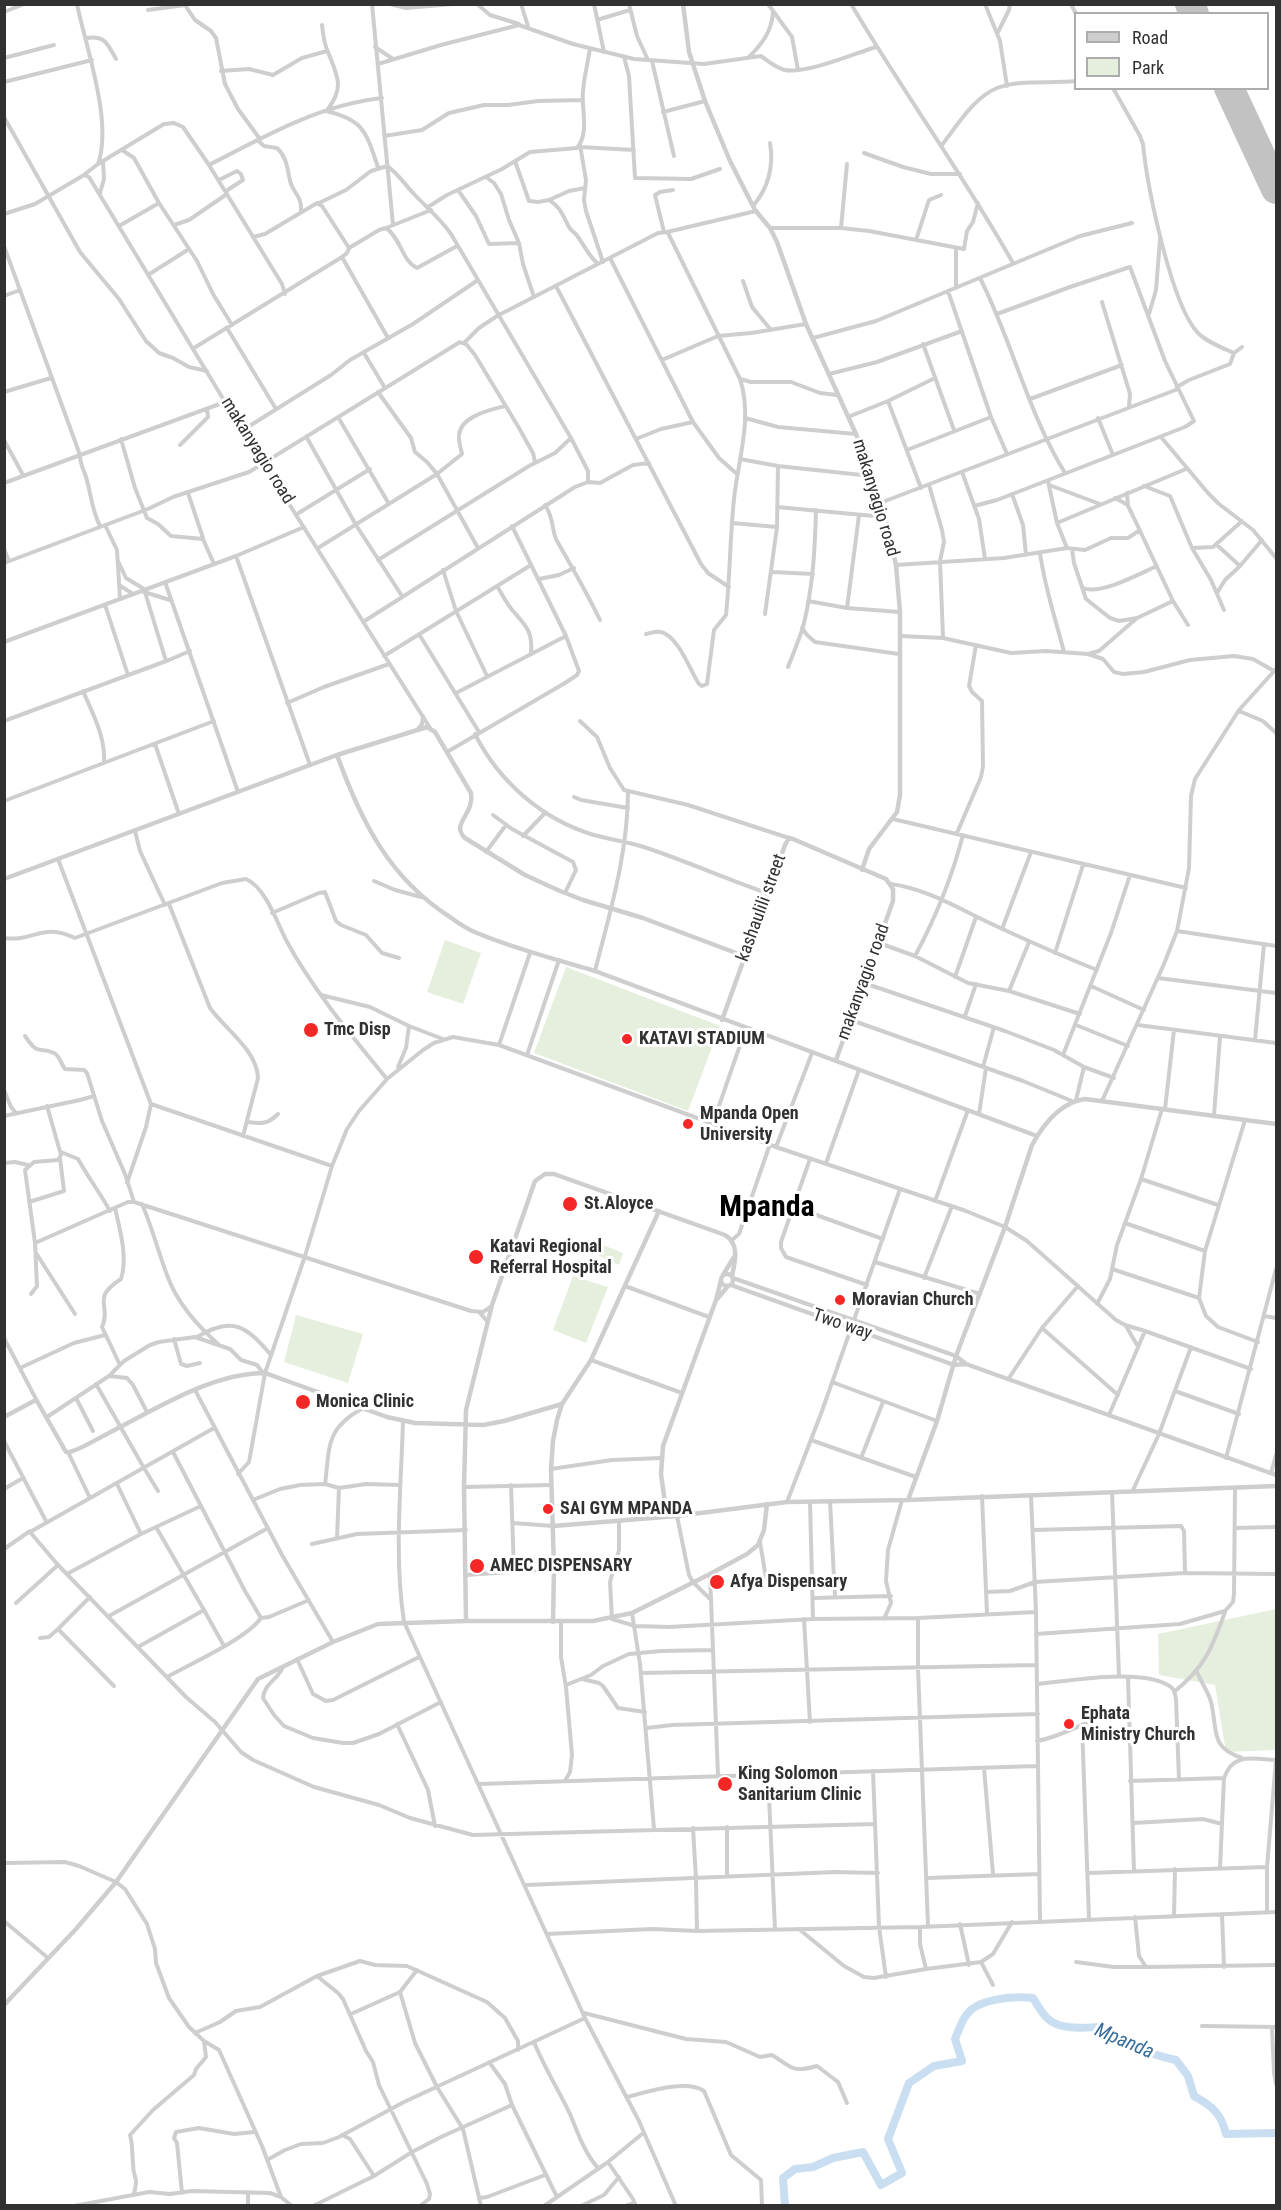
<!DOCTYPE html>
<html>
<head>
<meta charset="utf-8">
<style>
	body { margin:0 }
	#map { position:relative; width:1281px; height:2210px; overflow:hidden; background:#fff; font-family:"Roboto Condensed",sans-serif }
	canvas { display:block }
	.frame { position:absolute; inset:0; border:6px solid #313131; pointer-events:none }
	.legend { position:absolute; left:1074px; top:12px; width:195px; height:78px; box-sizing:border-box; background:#fff; border:2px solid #adadad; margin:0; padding:8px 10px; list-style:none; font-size:18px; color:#313131 }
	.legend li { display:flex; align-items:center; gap:12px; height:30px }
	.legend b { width:30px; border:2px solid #adadad }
</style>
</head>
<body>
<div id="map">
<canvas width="1281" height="2210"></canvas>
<div class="frame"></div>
<ul class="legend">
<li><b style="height:8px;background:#cecece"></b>Road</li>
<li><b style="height:16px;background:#e6efde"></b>Park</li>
</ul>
</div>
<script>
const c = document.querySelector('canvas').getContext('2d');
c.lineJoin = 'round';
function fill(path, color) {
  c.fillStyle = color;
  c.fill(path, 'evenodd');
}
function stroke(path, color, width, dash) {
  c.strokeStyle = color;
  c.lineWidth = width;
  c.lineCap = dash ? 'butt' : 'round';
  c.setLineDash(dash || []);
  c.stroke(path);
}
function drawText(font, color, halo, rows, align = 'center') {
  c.font = font + ' "Roboto Condensed",sans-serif';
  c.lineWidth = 6;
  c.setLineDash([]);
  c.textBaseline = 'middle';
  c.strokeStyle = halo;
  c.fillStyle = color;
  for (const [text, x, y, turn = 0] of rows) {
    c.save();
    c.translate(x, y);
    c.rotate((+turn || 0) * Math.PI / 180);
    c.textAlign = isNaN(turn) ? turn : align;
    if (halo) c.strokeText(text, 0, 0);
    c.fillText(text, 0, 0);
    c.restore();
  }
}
const green = new Path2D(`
	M445 940 481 953 463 1004 427 992Z
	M566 967 720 1026 688 1111 534 1053Z
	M603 1245 623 1253 619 1265 599 1256Z
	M573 1276 608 1287 586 1343 553 1330Z
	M296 1315 363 1334 348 1383 284 1362Z
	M1276 1609V1750L1226 1752 1215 1685 1159 1675 1158 1634Z`);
const river = new Path2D(`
	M785 2206 783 2178 795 2169 813 2167 833 2158 863 2152 881 2185 902 2173 888 2139 909 2083 934 2066 962 2061 955 2039C958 2032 961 2023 965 2017 976 1998 1014 1996 1033 1998 1037 2004 1041 2012 1047 2018 1059 2030 1082 2028 1098 2027 1118 2042 1152 2055 1176 2060L1188 2076 1194 2096C1212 2106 1221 2113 1226 2134L1276 2133`);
const runway = new Path2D(`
	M1190 4 1194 14
	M1229 88 1276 189`);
const minor = new Path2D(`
	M77 4C86 48 113 122 98 164L85 174
	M372 4 393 225
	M390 4 406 8 453 4
	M477 4 490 15 519 24
	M521 4 528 26
	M594 4 604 52
	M629 4 637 36 648 60
	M768 4 792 37 798 70
	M851 4C903 92 963 174 1013 263
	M985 4 1000 41 1007 86
	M1071 4 1076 14
	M148 10 185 5 195 20 211 31 216 38 225 84 238 109 260 139
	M4 12 24 4
	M597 20 630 10
	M322 25C323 34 324 44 328 52 337 76 345 86 328 109
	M998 32 1009 10 1010 4
	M86 38C105 35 107 43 116 59
	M375 47 393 59
	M624 57 629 76 635 178 691 179 720 169
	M749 57C762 44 772 31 773 12
	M4 58 54 45
	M652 61 674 156
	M378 64 441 45 519 25 573 44 634 59 704 64 761 56C768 61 776 68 785 70 807 74 853 54 876 47
	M221 71 249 69 273 75 302 58 327 51
	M4 82 92 60
	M1113 88 1140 136 1143 144C1147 185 1171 305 1198 333 1207 342 1222 348 1234 353
	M326 111C365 120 366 133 378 167
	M663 112 705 101
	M4 117 80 252 119 299 146 341 159 353 173 358 189 367 207 371
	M384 136 422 130 449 113 484 105H508L538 101 583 100
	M257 140 264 146 277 148C288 158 287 171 291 184 295 194 302 198 301 210
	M580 145 586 180 584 200 586 211 603 262
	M942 145C957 126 973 98 997 88 1020 79 1051 84 1076 81
	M580 147 634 150
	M122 150 134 158 159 203 197 261 213 294 232 325
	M864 153 903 167 931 174H960
	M515 161 529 201 538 202 549 200C560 206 563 216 569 227 571 231 576 233 578 237 586 248 588 255 598 264
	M98 164 164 124 174 123 183 127 209 165 282 284 285 294
	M209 165C265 136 319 105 382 98
	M486 177 494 183 501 194 509 220 519 243 523 264 534 297
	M219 180 237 171 241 174 243 180 226 191
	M458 190 476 216 489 244 519 243
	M100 193 104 179 103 162
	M549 200 569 191 585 188
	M319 203 346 190 371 171 387 166C398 173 405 185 414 194 427 208 440 218 451 234L571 438 588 471V482
	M753 206C769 187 774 167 770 143
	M428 207 447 195 502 169 530 152 577 148C590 132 581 109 583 91 584 77 588 62 590 48
	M4 214 35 204 84 175 89 177 225 402 430 728
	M174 225 189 220 227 194
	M119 226 159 203
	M386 228 431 210
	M770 228H841L869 231 964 249 967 231 973 222 978 203
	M841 228 847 164
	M664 232 655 195 660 192 673 190
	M667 232 756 211
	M916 240 929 200 941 195
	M4 246 80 455C80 463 82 467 85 474 91 491 91 509 100 526
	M349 248 379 230 386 228C401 238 402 261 417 268L457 246
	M956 248V288
	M342 257 388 338
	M610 258 693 422 719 458 737 474
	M148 275 189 249
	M980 278C1012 341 1028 413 1065 473
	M743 281 752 307 771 330
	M556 286 701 564 708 573 729 587
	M948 291 991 417 1007 454
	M4 296 20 290
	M1102 302 1130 394 1129 406
	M1149 314 1156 290 1160 239
	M227 328 276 409
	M813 338 876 321 1080 236 1132 223
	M464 343 479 328 497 316 658 233 667 232 669 235 740 379C753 418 738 460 734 499 730 537 730 576 726 615L714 630 707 684 702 686 699 684C690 670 678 636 661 632 656 631 651 633 646 634
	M923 344 954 430
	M194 348 342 257 347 253 349 248 322 206 317 203 265 234 253 237
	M364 353 385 388
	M662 360 718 336 751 333 806 324
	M829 374 877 362 962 331
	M740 379 751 382H791L820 393 837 395
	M1177 387 1189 380 1230 364 1234 353 1242 347
	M4 392 51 378
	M378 392 411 438 415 452 427 462 437 474 478 548
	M1030 399 1122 365
	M888 401 921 488
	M338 417 389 504
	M848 417 888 401 935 378
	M745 418 778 427 856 434
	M1098 418 1113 455
	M243 430 331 375 350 360 413 324 478 280
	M1161 437 1208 493 1219 504 1253 530 1276 558
	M307 438 356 525 402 596
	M121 439 135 488 147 518 158 524 171 536 203 539 214 564
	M636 439 661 429 693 422
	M4 440 23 475
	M180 445 208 417 207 409
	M907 450 991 417
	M740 459 778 466 871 476
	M962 472 979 519 985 559
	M1048 481 1057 523 1067 548
	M4 483 225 402
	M929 485 942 530 944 542 940 561 943 637
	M1049 485 1100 504
	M1144 486 1170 496 1192 548 1211 580 1224 610
	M188 493 203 538
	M1127 493 1128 506 1133 516 1173 601 1188 625
	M1012 494 1023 525 1026 555
	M1115 498 1128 505
	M880 503 1178 389
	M545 505C555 520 551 530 557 541 572 567 587 593 600 620
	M974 506 997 500 1185 427 1194 421 1165 361 1130 267 1070 287 997 314
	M777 507 885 517
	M297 514 370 469
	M732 523 777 527
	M1057 523 1186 469
	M105 525 117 550 120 599
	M1217 545 1240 566
	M318 548 437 474 462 454C461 448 458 441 459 435 461 416 490 410 505 406
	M1193 548 1213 547 1242 521
	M4 549 9 561
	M1072 549 1074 563 1086 599 1110 618 1119 621 1137 618 1173 601
	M1040 553C1045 589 1055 617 1064 652
	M236 556 310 765
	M378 560 529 466 555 453 571 438
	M118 561 126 578 144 589 166 661
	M4 563 148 509 173 497 249 472 460 342 467 345 475 355 519 428 533 453 535 462
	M896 565 1004 558 1067 548 1085 550 1111 538H1128L1140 530
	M443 570 456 611 487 676
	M772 572 813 574
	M539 579 559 575 574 568
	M165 582 238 792
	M119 585 133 594
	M497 586C502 594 506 603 513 611 526 626 533 631 531 654
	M1083 588C1101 595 1139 574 1157 566
	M144 592 170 600
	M1217 593 1225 580 1240 566 1262 540
	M808 601 847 608 900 612
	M105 605 128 675
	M847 608 859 515
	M765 614 777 527 778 466
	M363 622 575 487 588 482 600 483 633 465 649 463
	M802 628 807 635 815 642 899 654
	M419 634 479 732
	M900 636 943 638 1011 653 1046 651 1088 654 1099 651 1137 618
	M4 642 236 556 304 527
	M1088 654 1103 659 1114 672 1123 674 1144 672 1190 660 1234 656 1253 659 1274 671
	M384 656 531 565
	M788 667C793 654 799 640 803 627 813 588 815 549 816 510
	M83 691C93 714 106 738 104 763
	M456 693 566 636
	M287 703 324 687 389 664
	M1239 711 1263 721 1276 733
	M4 721 169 660 190 651
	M580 721 597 737 610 768 624 790 688 805 789 838
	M418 729 422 724 423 716
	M475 734C499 782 543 820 594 835 612 840 630 842 647 848 688 862 727 879 767 893
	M155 744 179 814
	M447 752 565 683 577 675 579 671 566 636 512 526
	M574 797 581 800 628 808
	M4 801 214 721
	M493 815 512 829 573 862 576 870 565 893
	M893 819 1186 888
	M135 831 140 851 165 905
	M957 833 981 777 983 766 982 701 972 692 969 686 976 645
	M523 836 545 813
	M486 852 506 825
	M58 859 151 1104 332 1166
	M374 881 395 890 421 897
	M891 884C928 889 961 910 994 925 1028 941 1062 956 1097 970
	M169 904 210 1008C225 1029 257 1050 258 1078L243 1136
	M272 913 319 893 325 892 336 921 341 925 366 935 382 953 399 958
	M1002 929 1031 852
	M1177 931 1276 946
	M4 938C35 942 42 922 75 938L222 883 246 879C265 887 277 922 286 940 313 990 351 1035 387 1079
	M879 943 915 956 968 983 1009 991 1080 1014
	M1055 953 1083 865
	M915 956C936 917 952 877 963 835
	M595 971C610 912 628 853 628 791
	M955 977 976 917
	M1158 978 1276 993
	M864 983 1005 1031 1054 1050 1084 1067 1114 1078
	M1091 986 1144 1010
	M1009 991 1029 942
	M321 995 370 1007 409 1026 443 1039
	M965 1016 976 984
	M851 1020 1023 1081 1072 1101
	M1076 1025 1128 1046
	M1138 1025 1276 1043
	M25 1036C40 1058 38 1045 54 1053 60 1056 61 1064 65 1069L84 1070 87 1073 102 1121 125 1174 134 1202
	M1255 1040 1264 944
	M499 1045 530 953
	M527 1055 559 960
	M1063 1055 1111 933 1130 875
	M398 1067 406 1048 409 1026
	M983 1067 994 1027
	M4 1090 11 1107 16 1113
	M1076 1100 1084 1067
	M1102 1101 1164 964 1177 931 1189 868 1191 796 1195 779 1239 710 1276 669
	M1165 1109 1174 1030
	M979 1114 986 1068
	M1214 1115 1220 1037
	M4 1116 80 1100 94 1096
	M1245 1120 1205 1251 1199 1298 1206 1316 1218 1327 1258 1342
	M248 1122C262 1124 268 1124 278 1114
	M713 1123 746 1028
	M776 1147 812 1053
	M61 1152 78 1159C88 1177 100 1193 110 1211
	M810 1159 781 1242V1248L786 1257 867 1285
	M4 1163 15 1162 28 1165
	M826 1163 859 1070
	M1141 1179 1218 1205
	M127 1183 146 1127 151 1104
	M935 1201 968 1110
	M29 1202 64 1191 60 1158
	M142 1204C152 1227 158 1251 167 1275 177 1303 197 1325 219 1345
	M794 1207 883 1239
	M115 1208C120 1230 128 1258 121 1279 90 1299 112 1305 102 1327L120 1365
	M1125 1223 1205 1251
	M732 1240 739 1234 770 1144
	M35 1243 128 1202H134L471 1311 483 1312 492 1306
	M36 1253 75 1314
	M875 1262 980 1294
	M1112 1269 1199 1298
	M924 1278 952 1206
	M625 1286 709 1317
	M31 1294 37 1286 35 1243 25 1170 34 1162 58 1160 61 1155 47 1106
	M1097 1304 1110 1279 1117 1245 1141 1179 1162 1109
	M479 1312 488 1322
	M1264 1316 1276 1318
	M1126 1326 1137 1345
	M1042 1328 1118 1395
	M197 1337C233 1315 247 1327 271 1355
	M4 1338 37 1401
	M174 1339 181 1364 187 1366 200 1363
	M591 1360 682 1393
	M20 1368 74 1343 105 1335
	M109 1376 127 1378 133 1385 147 1412
	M1009 1378 1042 1328 1078 1286
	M832 1382 937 1421
	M96 1384 144 1468 158 1491
	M195 1390 282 1555 333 1642
	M1175 1391 1239 1414
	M76 1398 93 1431
	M1109 1415 1145 1331
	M47 1417 109 1376 124 1361 150 1345 159 1342 195 1337 230 1349 241 1360 257 1365 263 1373
	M403 1421C401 1489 394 1556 404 1622L585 2018 639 2121 676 2206
	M214 1428 30 1532 58 1565 186 1697 215 1722 241 1752 253 1760 314 1787 379 1805 410 1818 473 1835 875 1824
	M811 1440 916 1477
	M4 1441 46 1521
	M68 1452 90 1498
	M861 1458 883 1402
	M1226 1458 1276 1269
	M551 1469 612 1460 661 1458
	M1271 1473 1276 1455
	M238 1474 249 1462 265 1373 305 1256 332 1166 347 1129 359 1111 387 1079 423 1050 434 1043 453 1037 499 1045 776 1147 966 1211 1005 1227 1027 1241 1116 1320 1125 1325 1145 1331 1251 1369
	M117 1484 141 1534
	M325 1484C330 1446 325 1429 363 1408
	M511 1485 514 1572
	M464 1487 551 1485
	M4 1489 23 1478
	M1133 1490 1159 1434 1191 1347
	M1112 1492 1119 1676
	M982 1496 987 1614
	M1031 1496 1036 1612 1040 1921
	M253 1500 280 1489 300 1485 325 1484 339 1488 366 1484 400 1485
	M830 1501 835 1597
	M787 1502 822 1411 900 1189
	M810 1502 813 1619
	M677 1516 689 1575 693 1582 709 1598
	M619 1521V1550L610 1582 612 1619 635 1626 669 1627 813 1619 918 1618 1036 1612
	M513 1523 553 1526
	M1235 1528 1276 1527
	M1033 1530 1181 1526 1184 1531 1185 1573
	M337 1538 339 1488
	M760 1542 766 1578
	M312 1544 357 1534 466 1530
	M4 1549 30 1531
	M67 1574 141 1534 201 1506
	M710 1574 718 1776
	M466 1575 554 1569
	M986 1592 1010 1591 1035 1582 1185 1573 1276 1574
	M90 1597 58 1629 114 1686
	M813 1598 891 1596
	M16 1603 58 1565
	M204 1610 224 1646
	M632 1613 640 1664 654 1829
	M109 1616 268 1528
	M261 1618 269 1617 309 1600
	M918 1618V1668L928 1926
	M804 1619 810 1722
	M884 1619 891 1603 886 1581 888 1550 902 1500
	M561 1622V1657L566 1687 572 1755 570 1772 565 1781
	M1036 1634 1180 1624 1225 1611 1233 1602 1234 1594 1235 1489
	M40 1638 49 1637 58 1629
	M138 1647 204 1610 156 1527
	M297 1659 313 1694 326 1701 333 1700 419 1657
	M283 1667C277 1681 265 1682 263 1698L274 1715 284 1726 313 1738 343 1743H353L379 1734 441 1702
	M1197 1672C1201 1682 1209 1693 1211 1702 1218 1730 1209 1747 1242 1758
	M641 1673 1036 1665
	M167 1677C192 1663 246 1639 261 1618L245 1591 173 1452
	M1128 1677 1134 1871
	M582 1679 599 1683 603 1686 618 1708 645 1712
	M1038 1684C1069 1681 1144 1667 1171 1687 1175 1690 1175 1695 1176 1699L1179 1780
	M566 1685 591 1675 603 1666 629 1654 661 1651 713 1650
	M1174 1692C1205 1667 1212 1648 1225 1612
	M397 1724 428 1790 435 1826
	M1082 1725 1089 1919
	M647 1728 672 1725 1038 1714
	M1037 1741C1070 1735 1095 1713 1128 1712
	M984 1768 993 1874
	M873 1771 879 1927 886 1977
	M768 1775 775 1929
	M1130 1781 1224 1778
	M479 1784 1037 1766
	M1133 1823 1203 1819 1222 1824
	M727 1827V1877
	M693 1828 696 1879 697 1931
	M4 1863 65 1862 79 1866 116 1882 125 1889 147 1924 155 1949 156 1963 169 1998 189 2027 204 2041 219 2050 262 2146 281 2197
	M1220 1868 1224 1778C1233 1752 1253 1759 1276 1760
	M1088 1873 1267 1867
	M927 1878 1039 1874
	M526 1885 836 1872 878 1873
	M1267 1912V1867L1276 1760
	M1222 1914 1224 1967
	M1174 1916 1175 1869
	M1135 1917 1139 1956 1146 1967 1276 1965
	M4 1921 48 1958
	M960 1924 969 1965
	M920 1927V1944L926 1969
	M799 1929 844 1966 864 1977 874 1978 926 1969 981 1962 993 1954 1012 1922
	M547 1934 652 1929 697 1931 920 1927 1276 1912
	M981 1962 993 1985
	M1076 1962 1114 1967H1146
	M317 1976 338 1993 343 1999 366 2051 373 2062 379 2085 427 2184 430 2194 429 2199 420 2206
	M400 1992 415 2043 437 2087 463 2129 481 2206
	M584 2013 686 2039 726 2042 760 2057 772 2055C793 2068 792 2073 817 2066L838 2082 847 2103
	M351 2014 400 1992 417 1970
	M1202 2026 1276 2027
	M1272 2028 1274 2073 1276 2084
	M195 2033 220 2022 236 2011 260 2007 317 1976 360 1961 375 1965 407 1966 487 2002 505 2018 518 2041V2050
	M534 2042C544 2067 558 2089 570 2114 578 2133 584 2152 598 2168
	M489 2062 505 2084 512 2105 557 2197
	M627 2097C647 2092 686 2079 704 2091L731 2155 761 2180 762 2206
	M342 2135 350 2139 374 2176
	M267 2160 285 2150 301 2144 323 2143 339 2137 404 2102 585 2018
	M608 2162 633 2199 635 2206
	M134 2193C139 2175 133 2179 133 2164 132 2153 133 2146 130 2135L153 2110 194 2075 196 2069 206 2057 204 2041
	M182 2193 177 2143 174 2138 176 2132 199 2128 234 2134 255 2132
	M479 2198 487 2197 545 2175
	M74 2206 149 2192 170 2194 192 2191 270 2193 281 2197 292 2206
	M248 2206V2192
	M313 2206 374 2176 412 2152 441 2137 512 2105
	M544 2206 608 2162 642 2134
	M581 2206 604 2195 619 2177
	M625 2206 635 2203`);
const tertiary = new Path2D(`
	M683 4 689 52 705 101 730 161 755 210 770 228 777 242 806 324 856 434 885 517 896 565 900 612V795L897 812 869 849 862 870
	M337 755C361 821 389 878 450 917 458 923 467 929 477 933 515 949 555 959 595 971L1037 1136
	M4 879 337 755 427 727 435 732 471 793C475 814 450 824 465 838L525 875 560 891 583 900 643 918 744 956
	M722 1020 785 845 789 838 793 839 886 879 893 889V901L836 1060
	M721 1280a6 6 0 1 1 12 0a6 6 0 1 1-12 0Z
	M723 1275 734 1257
	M733 1278 939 1350 956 1356 966 1364 1276 1475
	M731 1285 954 1365 966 1364
	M718 1298 728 1286
	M4 1417 34 1401H37L66 1452H70C83 1448 95 1440 107 1434 154 1410 211 1373 265 1373L387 1417 415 1423 483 1425 504 1421 562 1404
	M908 1500 937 1421 956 1356 1005 1227 1032 1145C1043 1125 1061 1102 1085 1099L1276 1124
	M667 1517 661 1474 663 1446 716 1300 721 1280
	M553 1526 677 1516 787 1502 908 1500 1276 1486
	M466 1621 464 1487 466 1410 492 1305 535 1181 545 1174H554L725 1235C740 1244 735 1262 732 1276
	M553 1622 554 1569 551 1469 553 1441 557 1420 562 1404 591 1360 659 1211
	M4 2005 76 1929 116 1882 258 1679 333 1642 378 1624 466 1621H593L632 1613 710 1574 747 1554 758 1545 764 1530 767 1504`);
const markers = [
	[311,1030,8,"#f52726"],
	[627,1039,6,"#f52726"],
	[688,1124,6,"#f52726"],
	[570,1204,8,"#f52726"],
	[476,1257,8,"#f52726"],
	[840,1300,6,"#f52726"],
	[303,1402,8,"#f52726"],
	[548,1509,6,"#f52726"],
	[477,1566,8,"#f52726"],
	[717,1582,8,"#f52726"],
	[1069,1724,6,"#f52726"],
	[725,1784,8,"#f52726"]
];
const streetNames = [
	["makanyagio road",257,451,58],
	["makanyagio road",875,498,73],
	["kashaulili street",762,908,-70],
	["makanyagio road",864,982,-70],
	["Two way",842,1325,19]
];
const poiNames = [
	["Tmc Disp",324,1030],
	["KATAVI STADIUM",639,1039],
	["Mpanda Open",700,1114],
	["University",700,1135],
	["St.Aloyce",584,1204],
	["Katavi Regional",490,1247],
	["Referral Hospital",490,1268],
	["Moravian Church",852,1300],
	["Monica Clinic",316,1402],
	["SAI GYM MPANDA",560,1509],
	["AMEC DISPENSARY",490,1566],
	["Afya Dispensary",730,1582],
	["Ephata",1081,1714],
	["Ministry Church",1081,1735],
	["King Solomon",738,1774],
	["Sanitarium Clinic",738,1795]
];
const waterNames = [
	["Mpanda",1124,2042,23]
];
const townNames = [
	["Mpanda",767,1208]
];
fill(green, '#e6efde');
stroke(river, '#c9def0', 8);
stroke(runway, '#c2c2c2', 30);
stroke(minor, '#cecece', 4);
stroke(tertiary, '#cecece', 4.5);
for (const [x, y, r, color] of markers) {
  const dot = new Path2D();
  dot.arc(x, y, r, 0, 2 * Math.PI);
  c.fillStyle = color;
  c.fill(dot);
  stroke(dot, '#fff', 2);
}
drawText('18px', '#313131', '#fff', streetNames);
drawText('bold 18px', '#313131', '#fff', poiNames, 'left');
drawText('italic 20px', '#366d9c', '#fff', waterNames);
drawText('bold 30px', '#000', '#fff', townNames);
</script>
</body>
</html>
